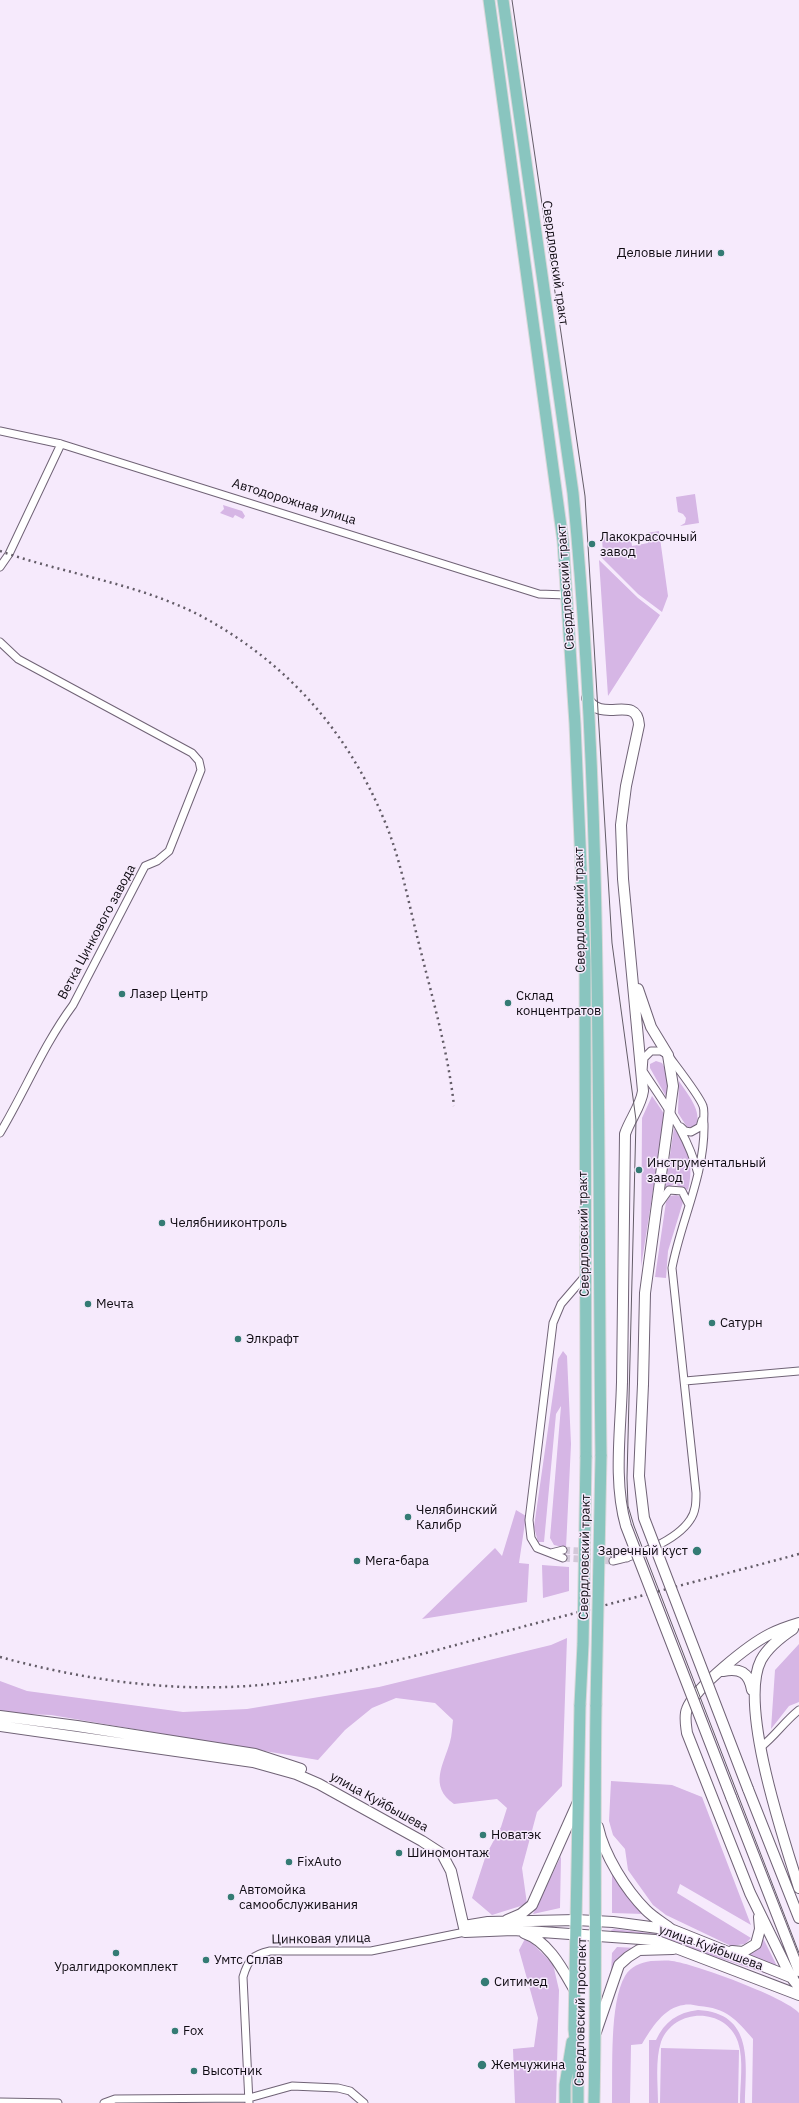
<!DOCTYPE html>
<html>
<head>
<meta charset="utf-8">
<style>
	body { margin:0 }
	canvas { display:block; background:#f6eafc }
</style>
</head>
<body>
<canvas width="799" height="2103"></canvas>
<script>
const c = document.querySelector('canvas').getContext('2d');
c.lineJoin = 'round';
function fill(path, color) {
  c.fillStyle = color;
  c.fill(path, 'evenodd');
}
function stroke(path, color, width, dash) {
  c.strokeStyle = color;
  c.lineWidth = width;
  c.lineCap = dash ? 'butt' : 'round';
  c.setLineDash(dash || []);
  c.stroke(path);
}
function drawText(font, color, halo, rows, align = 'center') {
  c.font = font + ' "IBM Plex Sans",sans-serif';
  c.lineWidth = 3;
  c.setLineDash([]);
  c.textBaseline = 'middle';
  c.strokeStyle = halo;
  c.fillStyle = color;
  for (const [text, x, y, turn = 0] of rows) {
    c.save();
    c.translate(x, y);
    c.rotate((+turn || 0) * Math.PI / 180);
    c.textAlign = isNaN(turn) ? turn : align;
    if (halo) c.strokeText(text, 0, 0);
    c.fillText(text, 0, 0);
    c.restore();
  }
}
const green = new Path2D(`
	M695 494 699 523 680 526 685 523 686 518 683 514 678 512 676 497Z
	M223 505 242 511 245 516 243 519 235 515 233 518 220 513 224 509Z
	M659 531 668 596 662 612 638 594 599 555H603L602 537 630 533 632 546 648 543 647 533Z
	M599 560 638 598 660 615 608 696Z
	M656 1061 662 1063 667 1072 668 1100 650 1068V1064Z
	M679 1081C687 1094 704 1112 695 1128L687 1127 678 1113Z
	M652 1096 665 1115 641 1267 642 1118Z
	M674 1128C689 1149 694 1165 688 1190L674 1184 665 1189Z
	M676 1195 681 1197 683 1202 668 1251 666 1278 655 1277 666 1202 670 1196Z
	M563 1351 567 1356 571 1444 566 1548 554 1545 550 1538 561 1406 556 1414 544 1542H538L534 1527 558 1359Z
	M516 1510 526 1516 519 1563 529 1564 527 1602 422 1619 495 1548 502 1556Z
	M542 1565 569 1567V1591L543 1598Z
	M567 1638 562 1786 537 1812 522 1868 527 1904 492 1915 472 1898 486 1855 501 1827 507 1808 497 1799 454 1804C428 1786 444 1764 450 1742 452 1735 452 1727 453 1720L435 1703 396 1698 372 1708 345 1730 318 1760 51 1715 0 1713V1681L27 1691 183 1712 247 1709 379 1687 551 1645Z
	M799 1644V1702L789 1706 771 1729 775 1670Z
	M611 1781 672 1785 702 1797 751 1925 680 1884 677 1893 751 1938 745 1944 731 1946 666 1915 653 1905 628 1870 625 1849 613 1835 609 1821Z
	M561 1856 560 1908 533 1914Z
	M612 1871 644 1914 612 1913Z
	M614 1929 657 1934 785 1979V1980L663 1939 613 1933 611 1930Z
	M762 1936 777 1966 747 1955 757 1949Z
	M526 1937 553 1964 559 1990 556 2103H515L513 2049 534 2047 538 2018 519 1950Z
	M617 1947 637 1948 611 1974 612 1953Z
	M651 1961C658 1961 665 1960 672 1961 695 1964 781 1996 797 2011L799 2013V2103H752L753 2039C736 2019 726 2008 699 2006 694 2005 688 2004 684 2005 664 2007 651 2029 642 2044L631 2045 630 2103H612C613 2071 609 2003 625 1976 631 1966 640 1963 651 1961Z
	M698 2010C754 2013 746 2063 745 2103H740C740 2084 744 2060 738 2042 726 2007 674 2007 661 2042 655 2060 658 2084 658 2103H649V2040H656C664 2022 678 2012 698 2010Z
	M661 2048 739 2050 738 2103H660Z`);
const streetTunnel = new Path2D(`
	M563 1550 613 1553
	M563 1558 613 1561`);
const street = new Path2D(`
	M0 431 61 444 539 594 566 595
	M0 567 9 554 61 444
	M0 642 18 659 192 753 199 761 201 770 169 851 157 861 145 866 73 1005C44 1044 25 1091 0 1133
	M681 1127 685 1131 691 1132 700 1127 702 1120
	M659 1204 669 1190 682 1191 689 1205
	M685 1381 799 1371
	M551 1553 563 1550
	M613 1553 627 1558
	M563 1558 537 1548 531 1538 529 1520 553 1323 561 1304 586 1275
	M613 1561C637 1556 676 1541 690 1520 696 1512 696 1502 696 1493L672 1268C681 1220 705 1175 704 1124 703 1119 705 1111 703 1106 699 1095 676 1066 668 1055L661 1051H651L644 1058 643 1071C665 1105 688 1134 698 1174
	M761 1747C775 1736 785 1721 799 1710
	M0 2102 58 2103
	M104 2103 115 2099 249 2098 292 2086 338 2088 350 2091 364 2103
	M249 2103 243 1977C248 1960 252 1955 270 1951H371L465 1932`);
const secondary = new Path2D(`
	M587 698C601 725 637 693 639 725L626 786 621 825 623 879 643 1091C641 1106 630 1119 625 1134L622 1382
	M638 989 651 1027 668 1055 673 1086 645 1293 643 1384
	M799 1623C789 1626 780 1629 770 1634 750 1644 695 1687 687 1709 684 1716 686 1725 687 1733L750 1893 791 1977 799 1987
	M793 1629C781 1637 768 1647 761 1660 738 1705 784 1840 799 1888
	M723 1671C740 1668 749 1672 752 1690
	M0 1716 77 1726 255 1754 301 1769
	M0 1726 253 1762 296 1774 319 1784 422 1841 442 1854 451 1871 465 1932 513 1930 655 1940 799 1995
	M748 1789 799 1918
	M731 1797 799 1971
	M598 1827C604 1855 626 1890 646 1910 653 1917 663 1923 671 1929
	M507 1920 521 1914 532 1905 578 1802
	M464 1926 488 1922 576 1920 613 1922 673 1930 793 1978
	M524 1933C548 1941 562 1968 574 1989
	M732 1951 743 1952 756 1944 760 1929 759 1917
	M596 2032 619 1965 628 1957 639 1950 673 1949`);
const primary = new Path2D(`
	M489 0 563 541 575 724 585 960 586 1457
	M503 0 573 493C604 813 597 1136 601 1456
	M565 2103V2085L572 2042
	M578 2103V2068L574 2029 580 1705
	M594 2103C597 1970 594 1837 596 1705`);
const tram = new Path2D(`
	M512 0 585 496 612 943 636 1120 627 1478 628 1506 634 1526 799 1953`);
const rail = new Path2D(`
	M0 551C65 574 141 584 203 617 285 662 345 728 382 815 400 855 408 901 419 944 432 997 448 1051 454 1106
	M0 1657C84 1680 173 1693 260 1685 353 1676 443 1648 533 1624 621 1601 710 1578 799 1554`);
const secondaryBridge = new Path2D(`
	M622 1382C621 1429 613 1481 626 1526L731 1797
	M643 1384 639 1476 644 1518 748 1789`);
const primaryBridge = new Path2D(`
	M580 1705 583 1644 586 1457
	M596 1705 601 1456`);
const markers = [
	[721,253,4,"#347b74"],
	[592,544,4,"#347b74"],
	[122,994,4,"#347b74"],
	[508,1003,4,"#347b74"],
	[639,1170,4,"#347b74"],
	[162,1223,4,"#347b74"],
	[88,1304,4,"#347b74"],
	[712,1323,4,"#347b74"],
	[238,1339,4,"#347b74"],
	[408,1517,4,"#347b74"],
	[697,1551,5,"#347b74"],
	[357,1561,4,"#347b74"],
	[483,1835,4,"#347b74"],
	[399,1853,4,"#347b74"],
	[289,1862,4,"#347b74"],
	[231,1897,4,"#347b74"],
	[116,1953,4,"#347b74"],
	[206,1960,4,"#347b74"],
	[485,1982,5,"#347b74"],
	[175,2031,4,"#347b74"],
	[482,2065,5,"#347b74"],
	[194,2071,4,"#347b74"]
];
const poiNames = [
	["Деловые линии",713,253,"right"],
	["Лакокрасочный",600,537],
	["завод",600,552],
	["Лазер Центр",130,994],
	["Склад",516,996],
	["концентратов",516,1011],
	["Инструментальный",647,1163],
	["завод",647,1178],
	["Челябнииконтроль",170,1223],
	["Мечта",96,1304],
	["Сатурн",720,1323],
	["Элкрафт",246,1339],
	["Челябинский",416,1510],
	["Калибр",416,1525],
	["Заречный куст",688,1551,"right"],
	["Мега-бара",365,1561],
	["Новатэк",491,1835],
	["Шиномонтаж",407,1853],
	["FixAuto",297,1862],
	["Автомойка",239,1890],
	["самообслуживания",239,1905],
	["Умтс Сплав",214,1960],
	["Уралгидрокомплект",116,1967,"center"],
	["Ситимед",494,1982],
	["Fox",183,2031],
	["Жемчужина",491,2065],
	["Высотник",202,2071]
];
const streetNames = [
	["Свердловский тракт",555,263,82],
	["Автодорожная улица",294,502,17],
	["Свердловский тракт",566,587,-94],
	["Свердловский тракт",580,910,-91],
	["Ветка Цинкового завода",97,932,-62],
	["Свердловский тракт",584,1234,-91],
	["Свердловский тракт",585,1557,-89],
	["улица Куйбышева",379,1802,29],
	["Цинковая улица",321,1939,-1],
	["улица Куйбышева",711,1948,20],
	["Свердловский проспект",581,2012,-89]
];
fill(green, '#d6b6e5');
stroke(streetTunnel, '#d3c8d9', 7, [7, 3.5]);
stroke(street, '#706376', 9);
stroke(secondary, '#706376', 12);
stroke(primary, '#d8d8d9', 13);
stroke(street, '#fff', 7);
stroke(secondary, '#fff', 10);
stroke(primary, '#89c5bf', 11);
stroke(tram, '#635c67', 1);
stroke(rail, '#635c67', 2.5, [2, 4]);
stroke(secondaryBridge, '#706376', 12, []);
stroke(primaryBridge, '#d8d8d9', 13, []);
stroke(secondaryBridge, '#fff', 10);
stroke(primaryBridge, '#89c5bf', 11);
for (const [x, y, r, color] of markers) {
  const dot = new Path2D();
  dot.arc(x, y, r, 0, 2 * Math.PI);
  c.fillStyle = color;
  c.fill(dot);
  stroke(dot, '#f6eafc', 1.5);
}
drawText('13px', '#0e0a11', '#f6eafc', poiNames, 'left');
drawText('13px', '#0e0a11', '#f6eafc', streetNames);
</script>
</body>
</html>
